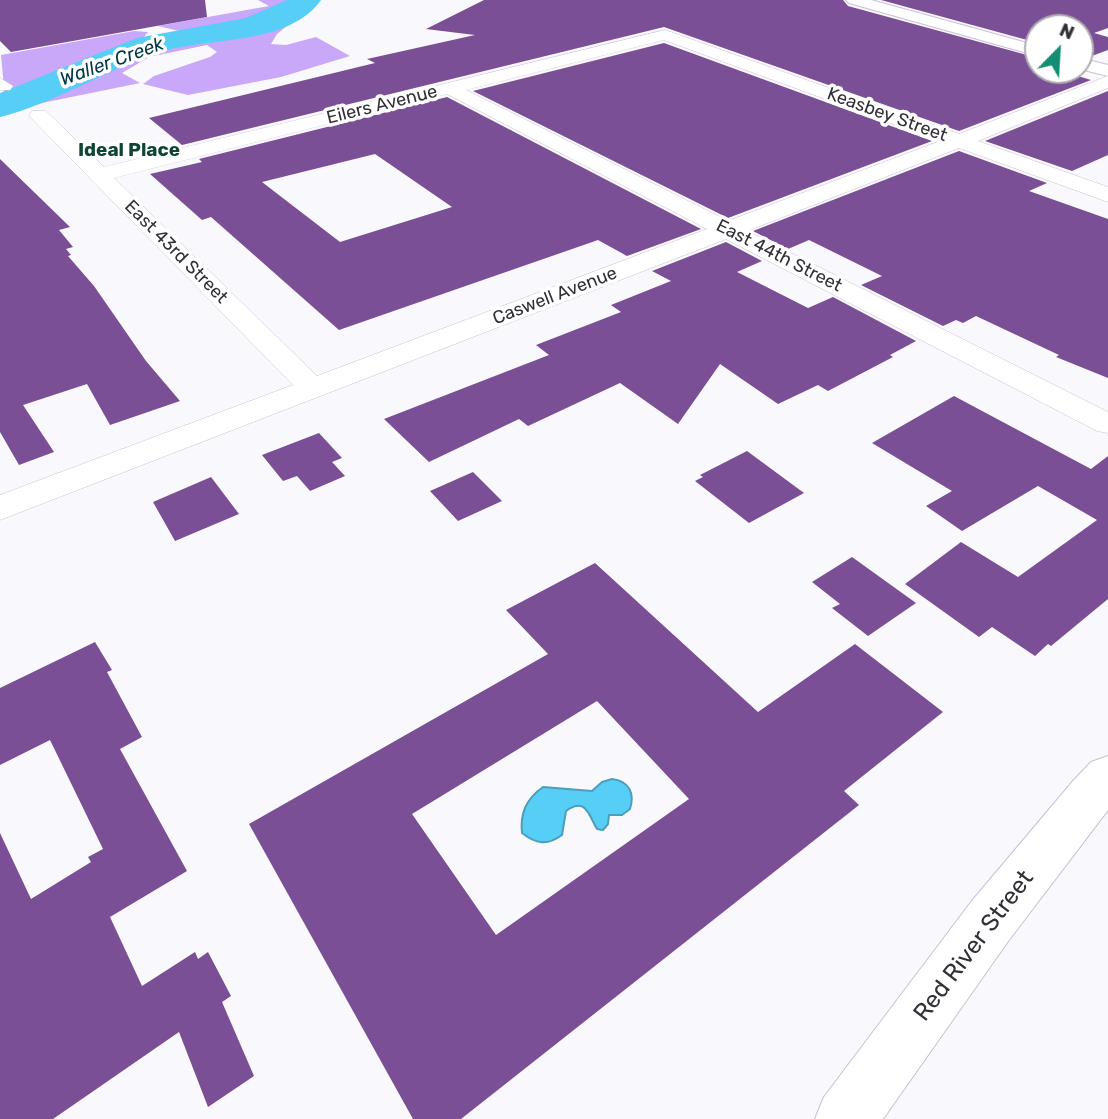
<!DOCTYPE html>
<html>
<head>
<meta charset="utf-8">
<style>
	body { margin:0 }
	#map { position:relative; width:1108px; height:1119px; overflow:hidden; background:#f9f8fc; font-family:Rubik,sans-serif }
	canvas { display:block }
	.north { position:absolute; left:1024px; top:14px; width:70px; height:70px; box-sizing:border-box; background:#fff; border:2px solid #adacaf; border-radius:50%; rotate:24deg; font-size:19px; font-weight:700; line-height:28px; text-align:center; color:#322f37 }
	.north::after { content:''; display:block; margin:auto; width:24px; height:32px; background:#118e73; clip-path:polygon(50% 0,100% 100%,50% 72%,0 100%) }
</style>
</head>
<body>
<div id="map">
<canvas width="1108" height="1119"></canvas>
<div class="north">N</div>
</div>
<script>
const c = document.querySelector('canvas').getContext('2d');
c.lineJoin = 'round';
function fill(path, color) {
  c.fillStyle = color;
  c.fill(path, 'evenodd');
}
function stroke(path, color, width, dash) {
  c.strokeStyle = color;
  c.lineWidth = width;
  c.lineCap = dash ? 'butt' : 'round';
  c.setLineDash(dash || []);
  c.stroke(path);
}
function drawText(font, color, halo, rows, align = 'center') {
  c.font = font + ' Rubik,sans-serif';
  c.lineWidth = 7;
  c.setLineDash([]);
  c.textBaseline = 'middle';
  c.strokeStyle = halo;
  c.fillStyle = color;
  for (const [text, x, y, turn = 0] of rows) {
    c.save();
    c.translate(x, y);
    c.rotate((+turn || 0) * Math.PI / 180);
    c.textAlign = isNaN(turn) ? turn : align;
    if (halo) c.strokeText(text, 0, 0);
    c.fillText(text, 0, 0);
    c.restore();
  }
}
const forest = new Path2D(`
	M258 0H318L277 34 271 44 286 45 316 37 350 56 281 77 188 95 143 84 154 76 210 57 217 52 207 45 149 57 122 73 140 83 32 105 0 117V100L5 98 1 55 134 31 148 32 140 42 147 48 213 39 158 26 269 6Z`);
const water = new Path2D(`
	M612 779C629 781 635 793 630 809L622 815H609L608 824 603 830 597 829C589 816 586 796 566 811L562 835C547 846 536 844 522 833 520 813 526 799 543 787L592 791 602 782Z`);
const river = new Path2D(`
	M287 0H321C289 46 207 37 160 52 105 70 56 103 0 117V93L137 38 246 18Z`);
const building = new Path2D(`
	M0 0H205L207 17 11 52 0 41Z
	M484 0H843L848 6 1038 58V70H1058L1091 80 959 131 664 27 182 145 149 118 375 63 367 59 475 35 426 29Z
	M881 0H1108V28L1094 33 1108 37V50L1089 57 1080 56V28H1038V43Z
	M664 43 932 141 728 218 473 91Z
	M1108 91V155L1072 171 985 141Z
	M447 97 701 229 627 256 598 240 339 330 211 217 202 220 150 174 202 162 199 159ZM375 154 452 207 340 242 262 182Z
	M959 151 1047 183 1029 191 1108 219V378L1056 357 1059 355 976 316 963 323 956 320 943 326 861 285 882 276 809 240 788 249 753 231Z
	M0 159 70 227 59 230 73 247 66 249 71 255 68 256 94 286 146 361 180 401 110 425 87 384 23 405 54 452 19 465 0 432Z
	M726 242 762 261 737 272 808 308 833 297 916 341 890 355 893 357 828 391 818 385 778 404 720 364 678 424 620 383 528 426 519 419 429 462 384 419 549 355 536 345 621 312 611 305 671 281 652 271Z
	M954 396 1091 469 1108 456V599L1051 646 1048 644 1035 656 992 627 979 637 905 584 961 542 1018 577 1097 520 1038 486 962 531 926 506 952 491 872 443Z
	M319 433 342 458 332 462 345 476 310 491 297 476 283 481 262 455Z
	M747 451 804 493 749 523 695 481 703 477 700 475Z
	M473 472 502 501 458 521 430 491Z
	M211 477 239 514 175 541 153 502Z
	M852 557 916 603 868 636 832 608 840 604 812 582Z
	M595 563 758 712 855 644 943 712 844 791 859 805 461 1119H413L249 824 548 654 506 610ZM597 701 689 799 496 935 412 814Z
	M95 642 112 670 107 672 142 737 120 749 187 871 110 917 142 986 195 952 198 959 208 952 231 996 222 1002 254 1076 208 1107 179 1032 53 1119H0V833L31 899 91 862 88 857 103 849 50 740 0 765V688Z`);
const minor = new Path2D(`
	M665 30 959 134 1108 76V88L978 141 1108 187V202L959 148 747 231 1108 412V433L1097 431 726 239 0 520V495L293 385 32 119 29 115 32 111H46L104 167ZM664 40 940 141 728 221 466 90ZM447 94 707 229 317 376 114 178Z
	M0 78 13 86 10 90H0Z`);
const secondary = new Path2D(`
	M846 0H871L1038 46V56L849 3Z
	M1080 58 1108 65V76L1080 69Z
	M1108 756V810L1009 940 883 1119H815L824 1097 971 902 1073 781 1091 762Z`);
const farStreetnames = [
	["Eilers Avenue",382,105,-14],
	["Keasbey Street",887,115,20],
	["East 43rd Street",176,252,45],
	["East 44th Street",779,256,27],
	["Caswell Avenue",555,296,-21]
];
const farWaternames = [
	["Waller Creek",112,62,-20]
];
const farNeighbourhoodnames = [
	["Ideal Place",129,151]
];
const nearStreetnames = [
	["Red River Street",974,946,-53]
];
fill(forest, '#c9a7f9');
fill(water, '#57cef5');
stroke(water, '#4c9ebc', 2);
fill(river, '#57cef5');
fill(building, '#7a4f96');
stroke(minor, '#c8c0d7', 1);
stroke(secondary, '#c8c0d7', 2);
fill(minor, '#fff');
fill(secondary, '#fff');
drawText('18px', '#322f37', '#fff', farStreetnames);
drawText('italic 19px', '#013949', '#fff', farWaternames);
drawText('bold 19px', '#0e4537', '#fff', farNeighbourhoodnames);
drawText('24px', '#322f37', '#fff', nearStreetnames);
</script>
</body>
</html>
